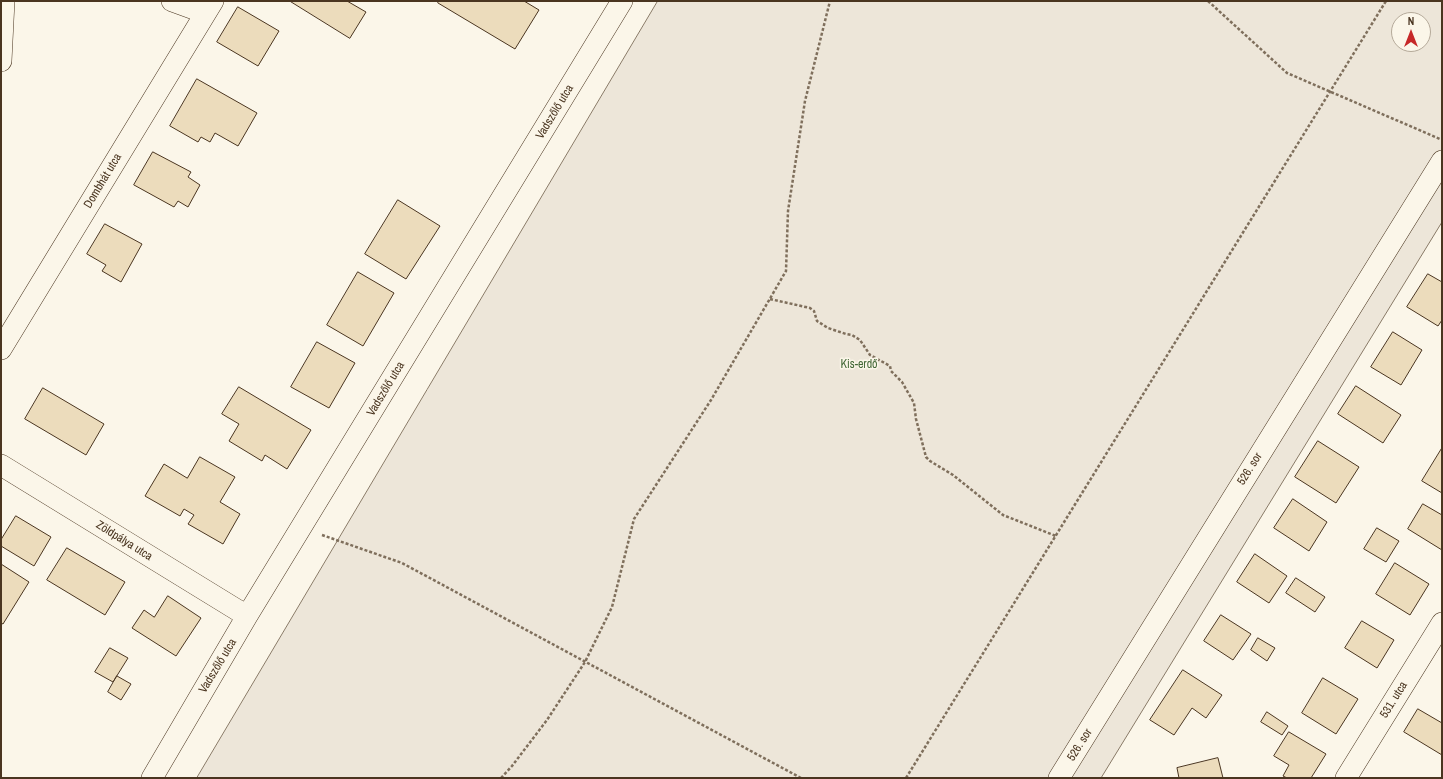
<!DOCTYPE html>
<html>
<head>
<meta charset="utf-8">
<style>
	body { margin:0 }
	#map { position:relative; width:1443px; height:779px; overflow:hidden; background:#fbf6e9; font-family:"Archivo Narrow",sans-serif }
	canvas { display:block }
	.frame { position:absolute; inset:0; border:2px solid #4a3520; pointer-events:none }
	.north { position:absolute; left:1391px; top:12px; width:40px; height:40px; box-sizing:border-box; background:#fbf6e9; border:1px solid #b4a999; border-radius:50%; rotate:0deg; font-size:11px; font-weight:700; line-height:16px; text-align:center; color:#4a3520 }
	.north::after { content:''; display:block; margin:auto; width:14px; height:18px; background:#c62828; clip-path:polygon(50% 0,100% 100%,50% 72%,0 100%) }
</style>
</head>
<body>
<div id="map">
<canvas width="1443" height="779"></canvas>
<div class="frame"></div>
<div class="north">N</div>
</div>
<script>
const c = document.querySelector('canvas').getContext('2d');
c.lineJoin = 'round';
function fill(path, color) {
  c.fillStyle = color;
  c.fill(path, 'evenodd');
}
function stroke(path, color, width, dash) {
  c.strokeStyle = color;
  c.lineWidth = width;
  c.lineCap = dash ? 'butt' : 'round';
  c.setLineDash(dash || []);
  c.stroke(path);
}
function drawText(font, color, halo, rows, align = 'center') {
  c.font = font + ' "Archivo Narrow",sans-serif';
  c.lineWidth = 3;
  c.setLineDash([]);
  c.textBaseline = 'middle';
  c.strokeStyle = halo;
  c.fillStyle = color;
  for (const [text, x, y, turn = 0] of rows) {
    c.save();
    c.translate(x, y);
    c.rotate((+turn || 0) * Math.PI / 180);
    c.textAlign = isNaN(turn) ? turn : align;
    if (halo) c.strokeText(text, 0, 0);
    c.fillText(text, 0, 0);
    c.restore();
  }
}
const green = new Path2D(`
	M658 1H1442V222L1101 778H197ZM1399 20H1423V44H1399Z`);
const building = new Path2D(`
	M290 1H347L366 12 350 38Z
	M439 1H524L539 10 515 49 438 3Z
	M238 7 279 31 258 66 217 42Z
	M197 79 257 113 238 146 215 133 210 142 201 137 198 142 170 126Z
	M153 152 191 172 188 177 200 185 188 207 178 201 174 207 134 185Z
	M398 200 440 226 406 279 365 254Z
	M105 224 142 244 121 282 102 271 106 265 87 254Z
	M358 272 394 293 363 346 327 325Z
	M1428 274 1442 282V320L1438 326 1407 307Z
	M1393 332 1422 350 1401 385 1371 367Z
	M317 342 355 363 329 408 291 387Z
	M1356 386 1401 415 1383 443 1338 414Z
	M239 387 311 430 287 469 265 455 262 461 229 441 239 424 222 414Z
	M43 388 104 424 86 455 25 419Z
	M1318 441 1359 467 1336 503 1295 477Z
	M1442 448V493L1422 481Z
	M200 457 235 477 220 502 240 514 223 544 188 524 194 515 184 509 180 516 145 496 164 464 187 478Z
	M1293 499 1327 522 1309 551 1274 528Z
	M1423 504 1442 515V550L1408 529Z
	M16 516 51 537 34 566 1 546V540Z
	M1377 528 1399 541 1386 562 1364 549Z
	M67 548 125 582 105 615 47 580Z
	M1255 554 1287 576 1269 603 1237 582Z
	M1395 563 1429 584 1410 615 1376 594Z
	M1 564 29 582 3 624 1 623Z
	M1296 578 1325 597 1315 612 1286 593Z
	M168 596 201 618 176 656 132 628 144 610 154 617Z
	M1221 615 1251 634 1233 660 1204 641Z
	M1362 621 1394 640 1377 668 1345 648Z
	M1258 638 1275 648 1267 661 1251 650Z
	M110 648 128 658 113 682 95 672Z
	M1183 670 1222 695 1206 718 1192 708 1174 735 1150 720Z
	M117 676 131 684 121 700 108 692Z
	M1323 678 1358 699 1336 734 1302 713Z
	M1418 709 1442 723V755L1404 732Z
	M1267 712 1288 726 1282 735 1261 722Z
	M1289 732 1326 754 1311 778H1287L1283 776 1289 765 1274 756Z
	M1218 758 1223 778H1179L1177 768Z`);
const path = new Path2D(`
	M1208 1 1287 73 1440 139
	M770 299 810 308 814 311 817 321 828 328 846 334 852 335 860 340 870 355 890 366 891 371 902 382 914 403 916 419 926 457 930 461 953 475 1003 515 1056 536
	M322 535 402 563 801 778
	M501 778 512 766 547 720 585 662 612 607 634 519 711 400 786 271 788 211 805 101 830 1
	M906 778 1386 1`);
const street = new Path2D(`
	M172 1 205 13
	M1 61 4 1
	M1 349 213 1
	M1 465 247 616
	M152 778 247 616 622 1
	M1059 778 1442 161
	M1346 778 1442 623`);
const streetNames = [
	["Vadszőlő utca",555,112,-59],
	["Dombhát utca",103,181,-59],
	["Vadszőlő utca",386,389,-59],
	["526. sor",1250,469,-58],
	["Zöldpálya utca",124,541,32],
	["Vadszőlő utca",218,666,-59],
	["531. utca",1394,700,-58],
	["526. sor",1080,745,-58]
];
const parkNames = [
	["Kis-erdő",859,365]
];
fill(green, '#ede6d9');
stroke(green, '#887966', 1);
fill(building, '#ecdcbc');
stroke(building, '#4a3520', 1);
stroke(street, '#4a3520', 22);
stroke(path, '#7f6f5c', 2.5, [3, 2]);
stroke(street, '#fbf6e9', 21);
drawText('12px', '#4a3520', '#fbf6e9', streetNames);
drawText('12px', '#436837', '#fbf6e9', parkNames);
</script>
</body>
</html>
